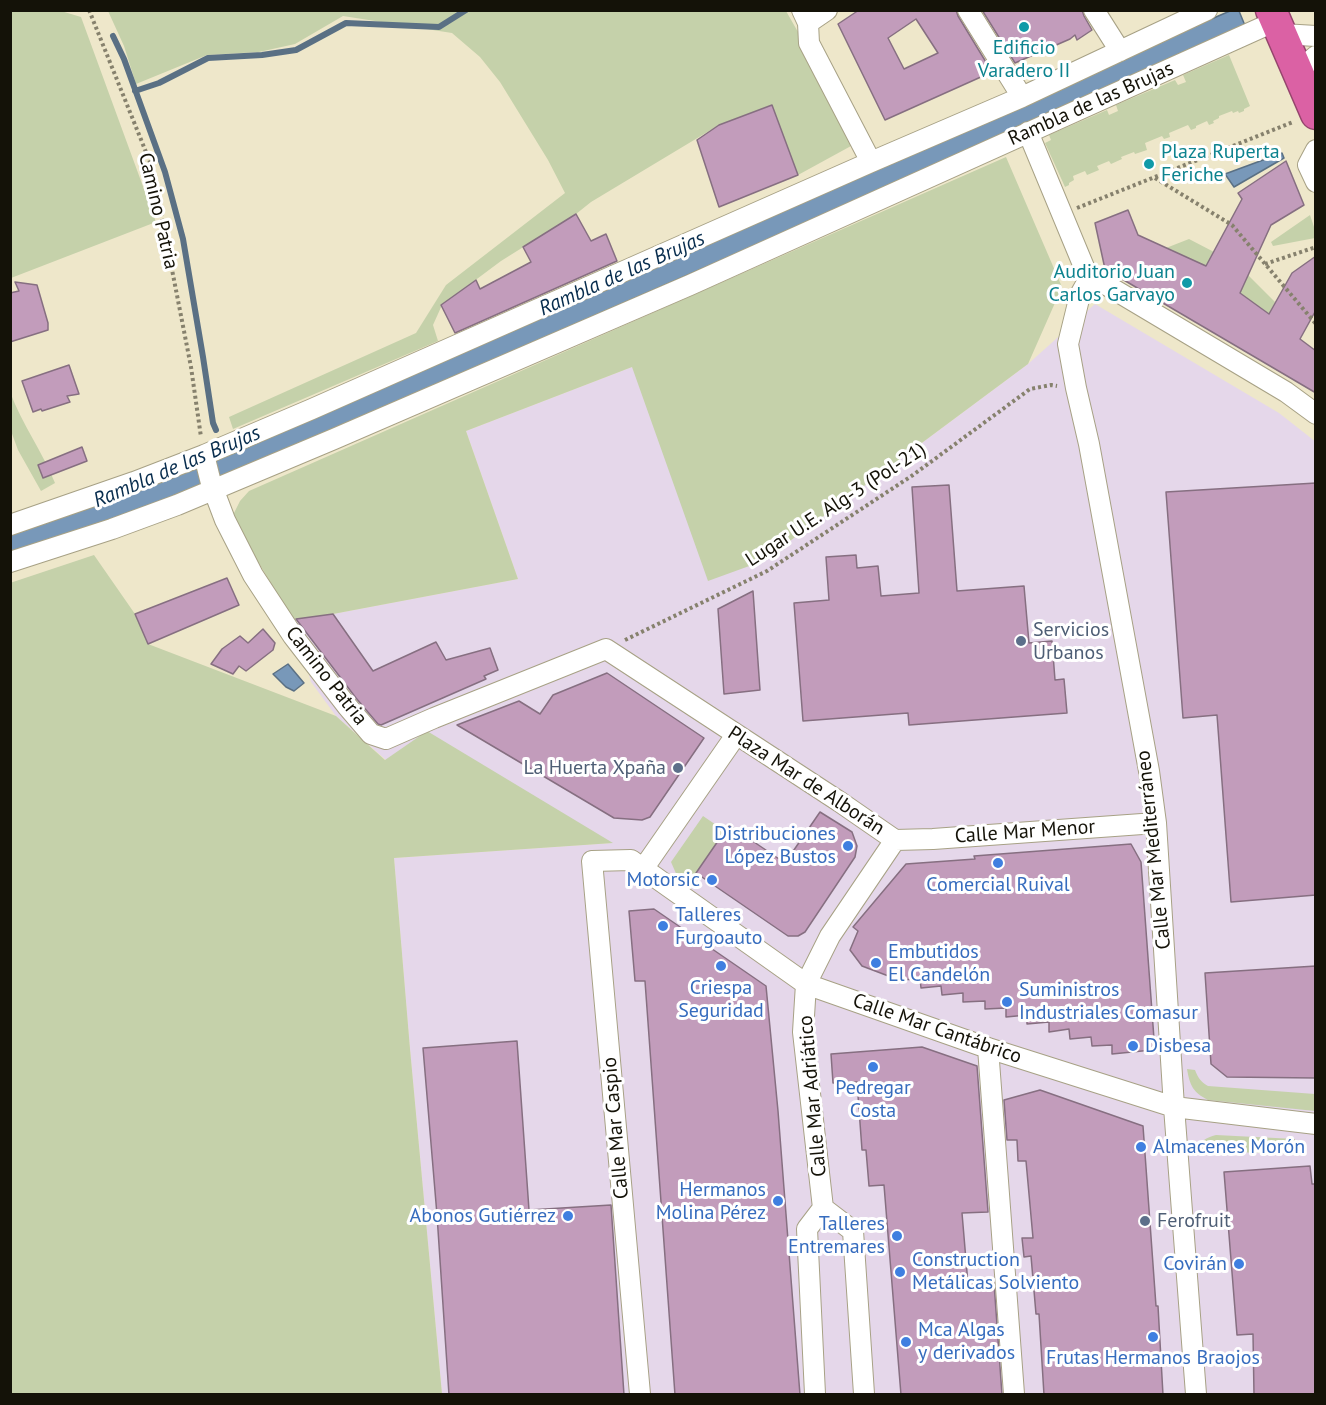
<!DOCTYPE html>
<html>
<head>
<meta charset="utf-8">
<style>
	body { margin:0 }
	#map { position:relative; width:1326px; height:1405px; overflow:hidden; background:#eee7ca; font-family:"PT Sans",sans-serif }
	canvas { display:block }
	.frame { position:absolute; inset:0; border:12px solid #141208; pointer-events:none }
</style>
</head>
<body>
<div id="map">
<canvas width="1326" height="1405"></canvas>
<div class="frame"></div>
</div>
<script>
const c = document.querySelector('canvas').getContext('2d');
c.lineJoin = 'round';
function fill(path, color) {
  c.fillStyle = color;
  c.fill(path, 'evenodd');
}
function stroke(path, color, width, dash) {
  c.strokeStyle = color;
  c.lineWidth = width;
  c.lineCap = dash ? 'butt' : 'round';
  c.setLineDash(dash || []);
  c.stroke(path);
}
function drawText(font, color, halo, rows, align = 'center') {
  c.font = font + ' "PT Sans",sans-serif';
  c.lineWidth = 6;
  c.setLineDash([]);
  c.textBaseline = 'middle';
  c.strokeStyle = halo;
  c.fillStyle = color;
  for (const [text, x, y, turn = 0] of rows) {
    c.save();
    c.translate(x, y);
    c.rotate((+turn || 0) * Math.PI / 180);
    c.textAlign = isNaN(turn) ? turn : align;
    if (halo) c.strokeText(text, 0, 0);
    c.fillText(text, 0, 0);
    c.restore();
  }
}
const industrial = new Path2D(`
	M1095 304 1279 413 1316 442 1315 1394H442L410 1049 394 858 612 843 386 760 336 716 311 682 293 620 333 614 518 579 466 431 632 367 763 561 1028 364Z`);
const green = new Path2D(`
	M10 11H61L81 17 156 222 11 278Z
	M108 11H786L798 32 851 146 798 175 719 125 591 202 576 214 501 261 442 305 433 325 438 341 233 429 229 417 416 333 446 285 565 193 548 160 500 82 480 57 452 33 343 16 295 44 259 52 207 55 136 84 124 46Z
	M1229 55 1250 106 1244 109V111L1239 113 1238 111 1233 113 1232 111 1219 116V118L1213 121 1214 123 1209 125 1207 121 1196 126V128L1191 130 1188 125 1169 133 1170 137 1164 139 1162 136 1145 143 1147 150 1135 154 1134 152 1121 157 1122 159 1111 164 1109 161 1097 166 1099 170 1087 175 1085 171 1073 176 1074 180 1069 183V185L1065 187 1045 143 1051 140 1049 135 1107 110 1109 115 1118 111 1116 105 1175 80 1178 85 1186 82 1183 75Z
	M1006 157 1062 287 1028 364 763 561 708 581 632 367 466 431 518 579 333 614 293 620 254 555 233 515 240 501 249 491Z
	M1310 215 1315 230V238L1273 246 1271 242Z
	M1189 239 1214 252 1206 266 1166 248Z
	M1248 275 1275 302 1269 314 1240 293Z
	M10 392C22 424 42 451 55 483L41 491 18 450 11 431Z
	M94 555 135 614 148 644 336 716 385 760 427 731 613 843 394 858 410 1049 442 1394H11L10 583Z
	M703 816 725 831 686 890 678 878 671 862Z
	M1187 1069 1195 1070C1198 1078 1201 1082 1208 1086L1315 1094V1111L1208 1100C1193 1092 1190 1086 1187 1069Z
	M1216 1135 1295 1139V1154L1198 1151C1200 1140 1206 1138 1216 1135Z`);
const water = new Path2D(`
	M1230 11H1239L1246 28 814 220 223 478 11 556 10 532Z
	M1282 153 1284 158 1234 187 1225 174Z
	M288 664 304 683 294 691 286 687 273 674Z`);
const stream = new Path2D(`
	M113 36 124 59 165 172 183 239 203 357 213 423 216 430
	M135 91 159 83 208 58 262 55 296 50 346 23 439 27 466 10`);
const building = new Path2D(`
	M859 10H956L958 16 992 72 885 120 838 24ZM916 19 938 53 904 69 888 38Z
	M982 10H1082L1084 16 1092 30 1077 40 1075 35 1070 39 1015 63Z
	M772 105 798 175 719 207 697 140 719 125Z
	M1286 161 1304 205 1271 225 1240 293 1269 314 1292 273 1316 256V310L1300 339 1316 351V393L1105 269 1095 223 1128 210 1138 235 1206 266 1242 199 1238 193Z
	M576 214 591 241 606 234 617 261 455 333 441 305 476 280 480 289 531 262 523 247Z
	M15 282 37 285 48 323V330L10 342V293L19 291Z
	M69 365 79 394 67 396 70 402 42 411 41 409 33 412 22 381Z
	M82 447 87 461 43 478 38 465Z
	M1316 483V895L1231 902 1217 715 1183 718 1166 492Z
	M949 485 957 591 1024 586 1029 643 1052 641 1055 680 1064 679 1067 713 909 725 908 713 803 721 794 603 829 600 826 557 856 555 857 568 878 566 881 596 919 593 912 487Z
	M227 578 239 605 148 644 135 614Z
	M753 591 760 690 724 694 718 609Z
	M333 614 373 671 436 642 446 660 490 648 498 670 484 676 486 679 381 725 378 724 356 698 296 619Z
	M263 629 275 643 273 650 246 671 239 666 233 674 211 664 222 649 240 636 248 643Z
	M607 673 704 738 650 817 642 820 614 818 457 725 519 701 540 714 553 695Z
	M820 812 852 832 857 846 855 857 805 932 798 936H788L696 873 729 825 785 863Z
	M1131 844 1141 862 1154 1039 1152 1050 1112 1054V1045L1092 1046 1091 1037 1070 1039 1069 1029 1049 1032V1022L1027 1024V1015L1006 1017V1008L985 1009V1001L963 1002V993L942 995 941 986 921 988 920 979 899 980 862 966 850 950 858 931 853 927 906 864 975 859 974 856Z
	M654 909 766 986 778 1111 800 1395H675L645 981H635L629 911Z
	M1316 966V1078L1227 1077 1211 1064 1205 973Z
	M517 1041 529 1210 611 1205 624 1395H449L437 1215 423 1048Z
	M922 1047 977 1066 988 1212 962 1213 968 1284 994 1283 1002 1395H901L884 1185 869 1186 866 1150H862L857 1082 833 1083 831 1054Z
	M1040 1090 1143 1126 1156 1306H1158L1163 1395H1044L1039 1314H1036L1031 1256 1024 1257 1022 1238H1033L1026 1161H1018L1017 1140H1007L1004 1100Z
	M1310 1166 1312 1184H1316V1395H1254L1253 1334 1237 1335 1224 1172Z`);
const path = new Path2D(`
	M89 10 152 167 191 367 201 437
	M1155 178 1232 225 1316 324
	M1077 208 1293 122
	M1265 264 1316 247
	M625 640 767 571 913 475 1030 389 1051 385 1057 386`);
const minor = new Path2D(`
	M802 10 808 23 809 43 871 162
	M968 10 1022 97
	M1094 10 1120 51
	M808 23 827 10
	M1282 34 1316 36
	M1297 72 1316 56
	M1028 132 1089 279
	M1316 150 1308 165 1316 182
	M1089 279 1080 295 1068 344 1076 388 1089 444 1149 771 1156 823 1174 1107 1196 1394
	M1089 279 1098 280 1286 392 1316 414
	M204 455 211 483 225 520 253 575 293 636 347 706 371 734 386 739 434 718 606 649 840 802 895 840
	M10 525 134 482 204 455 312 409 871 162 1022 97 1207 10
	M10 562 112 529 177 505 334 439 690 285 1276 21
	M895 840 933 839 1156 823
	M643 869 736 735
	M988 1048 1014 1394
	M823 1208 853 1231 864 1394
	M640 1394 592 861 631 860 806 984 988 1048 1174 1107 1316 1124
	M815 1394 807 1229 823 1208 803 1032 806 984 830 936 895 840`);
const highway = new Path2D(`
	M1271 10 1316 114`);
const markers = [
	[1024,27,6,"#0f9aa8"],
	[1149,164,6,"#0f9aa8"],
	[1187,283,6,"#0f9aa8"],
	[1021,641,6,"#5c6f8a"],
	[678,768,6,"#5c6f8a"],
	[848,846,6,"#3f7fe0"],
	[998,863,6,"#3f7fe0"],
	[712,880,6,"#3f7fe0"],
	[663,926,6,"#3f7fe0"],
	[876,963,6,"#3f7fe0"],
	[721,966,6,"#3f7fe0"],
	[1007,1002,6,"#3f7fe0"],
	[1133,1046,6,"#3f7fe0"],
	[873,1067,6,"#3f7fe0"],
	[1141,1147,6,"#3f7fe0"],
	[778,1201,6,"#3f7fe0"],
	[568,1216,6,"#3f7fe0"],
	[1145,1221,6,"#5c6f8a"],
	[897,1236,6,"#3f7fe0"],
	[1239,1264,6,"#3f7fe0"],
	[900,1272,6,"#3f7fe0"],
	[1153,1337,6,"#3f7fe0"],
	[906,1342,6,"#3f7fe0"]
];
const cultureNames = [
	["Edificio",1024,48],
	["Varadero II",1024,71],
	["Plaza Ruperta",1161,152,"left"],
	["Feriche",1161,175,"left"],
	["Auditorio Juan",1175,272,"right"],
	["Carlos Garvayo",1175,295,"right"]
];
const streetNames = [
	["Rambla de las Brujas",1091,104,-24],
	["Camino Patria",158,211,77],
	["Lugar U.E. Alg-3 (Pol-21)",836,505,-33],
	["Camino Patria",326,676,52],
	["Plaza Mar de Alborán",806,781,33],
	["Calle Mar Menor",1025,832,-4],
	["Calle Mar Mediterráneo",1154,850,-96],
	["Calle Mar Cantábrico",937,1029,19],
	["Calle Mar Adriático",813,1096,-95],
	["Calle Mar Caspio",616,1128,-95]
];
const serviceNames = [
	["Servicios",1033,630],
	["Urbanos",1033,653],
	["La Huerta Xpaña",666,768,"right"],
	["Ferofruit",1157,1221]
];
const shopNames = [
	["Distribuciones",836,834,"right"],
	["López Bustos",836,857,"right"],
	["Motorsic",700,880,"right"],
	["Comercial Ruival",998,885,"center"],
	["Talleres",675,915],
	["Furgoauto",675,938],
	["Embutidos",888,952],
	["El Candelón",888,975],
	["Criespa",721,988,"center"],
	["Seguridad",721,1011,"center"],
	["Suministros",1019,990],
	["Industriales Comasur",1019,1013],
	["Disbesa",1145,1046],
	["Pedregar",873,1088,"center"],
	["Costa",873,1111,"center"],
	["Almacenes Morón",1153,1147],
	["Hermanos",766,1190,"right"],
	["Molina Pérez",766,1213,"right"],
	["Abonos Gutiérrez",556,1216,"right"],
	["Talleres",885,1224,"right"],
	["Entremares",885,1247,"right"],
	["Construction",912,1260],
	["Metálicas Solviento",912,1283],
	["Covirán",1227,1264,"right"],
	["Mca Algas",918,1330],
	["y derivados",918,1353],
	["Frutas Hermanos Braojos",1153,1358,"center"]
];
const waterNames = [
	["Rambla de las Brujas",622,274,-24],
	["Rambla de las Brujas",177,467,-23]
];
fill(industrial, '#e5d7ea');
fill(green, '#c5d1aa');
fill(water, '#7898b9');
stroke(water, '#5a7084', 1.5);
stroke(stream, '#5a7084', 6);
fill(building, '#c29cbb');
stroke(building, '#866f81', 1.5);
stroke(minor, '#a7a185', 22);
stroke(highway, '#95456d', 33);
stroke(path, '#86816d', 4, [3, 3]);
stroke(minor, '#fff', 20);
stroke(highway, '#db61a4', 30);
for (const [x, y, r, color] of markers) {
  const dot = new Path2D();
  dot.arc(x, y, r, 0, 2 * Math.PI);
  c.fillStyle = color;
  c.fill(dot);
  stroke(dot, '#fff', 2);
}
drawText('20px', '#0d838f', '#fff', cultureNames);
drawText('20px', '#141208', '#fff', streetNames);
drawText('20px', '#4e5e75', '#fff', serviceNames, 'left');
drawText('20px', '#366cbe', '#fff', shopNames, 'left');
drawText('italic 21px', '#072c4d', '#fff', waterNames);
</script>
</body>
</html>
